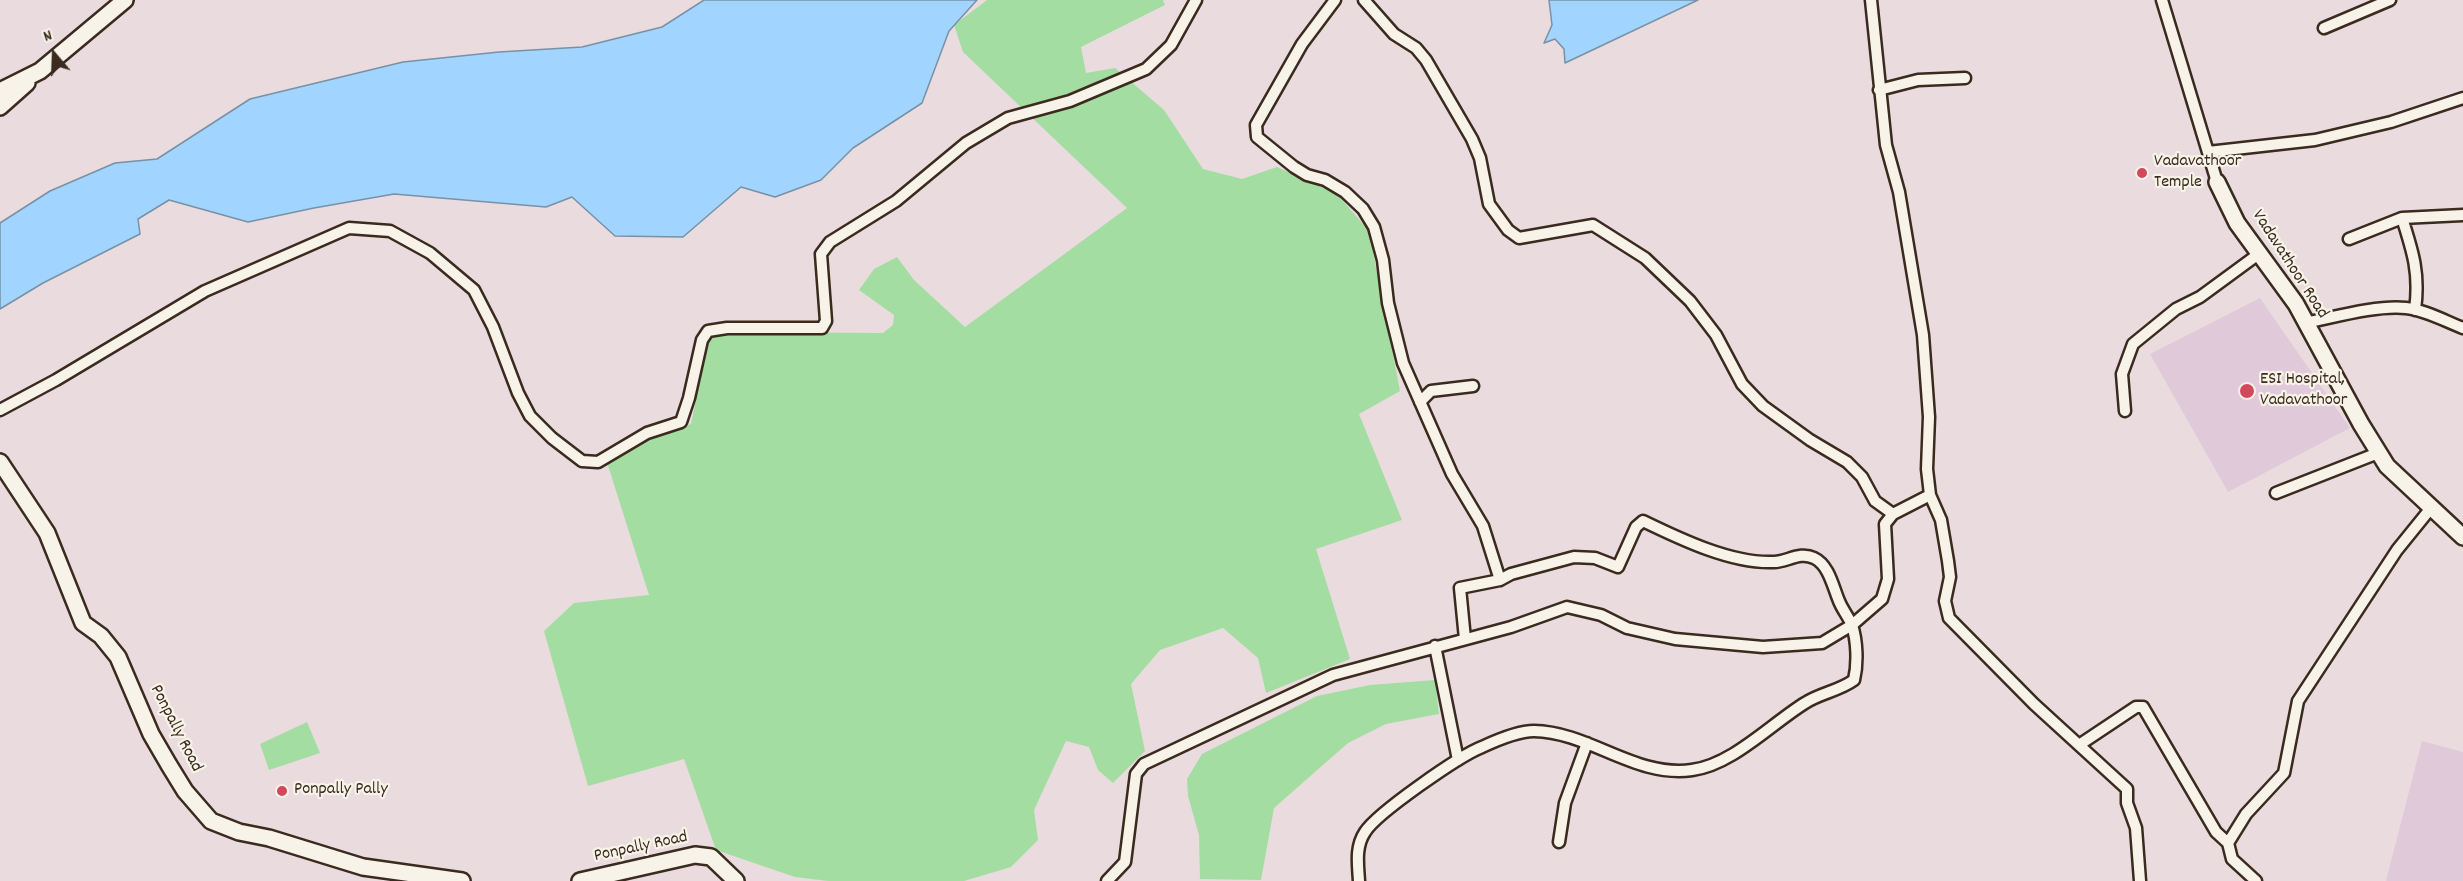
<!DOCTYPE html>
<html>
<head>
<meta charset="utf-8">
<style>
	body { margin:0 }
	#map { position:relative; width:2463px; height:881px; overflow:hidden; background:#eadbdf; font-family:Dekko,sans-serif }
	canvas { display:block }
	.north { position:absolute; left:24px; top:24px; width:60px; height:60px; -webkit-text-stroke:4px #f7f3e8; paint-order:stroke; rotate:341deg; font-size:16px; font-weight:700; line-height:24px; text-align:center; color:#3b2a1e }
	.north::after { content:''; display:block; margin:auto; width:21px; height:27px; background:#3b2a1e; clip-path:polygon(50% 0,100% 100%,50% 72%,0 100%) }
</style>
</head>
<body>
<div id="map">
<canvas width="2463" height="881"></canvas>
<div class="north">N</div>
</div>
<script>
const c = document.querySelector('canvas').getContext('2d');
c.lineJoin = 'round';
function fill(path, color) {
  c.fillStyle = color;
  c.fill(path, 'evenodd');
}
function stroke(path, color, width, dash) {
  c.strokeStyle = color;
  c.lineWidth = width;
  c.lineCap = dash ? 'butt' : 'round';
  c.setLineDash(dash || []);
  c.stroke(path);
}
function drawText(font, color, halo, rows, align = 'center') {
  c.font = font + ' Dekko,sans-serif';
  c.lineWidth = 4.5;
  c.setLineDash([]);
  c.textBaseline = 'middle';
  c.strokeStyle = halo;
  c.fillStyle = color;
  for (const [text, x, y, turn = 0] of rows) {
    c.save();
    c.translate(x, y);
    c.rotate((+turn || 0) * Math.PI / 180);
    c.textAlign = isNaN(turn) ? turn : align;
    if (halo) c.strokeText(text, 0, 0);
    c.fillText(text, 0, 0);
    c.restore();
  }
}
const built = new Path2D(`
	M2260 298 2350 428 2228 492 2150 354Z
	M2422 741 2463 752V881H2386Z`);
const green = new Path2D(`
	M987 0H1163L1165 5 1081 47 1086 73 1115 68 1164 110 1203 169 1242 179 1277 167 1337 194 1369 231 1400 391 1359 414 1402 520 1316 549 1350 659 1266 693 1258 658 1223 628 1160 650 1131 684 1145 751 1113 783 1098 770 1089 747 1066 741 1034 810 1038 840 1011 867 964 881H828L795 877 716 850 684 759 588 786 544 631 574 603 649 595 604 453 691 424 710 332 883 333 893 325 894 315 859 290 874 269 897 257 914 280 965 327 1127 208 963 52 954 25Z
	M1435 680 1439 714 1386 724 1348 743 1274 808 1261 880 1200 879 1199 835 1188 796 1187 779 1202 754 1317 696 1370 685Z
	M307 722 320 753 269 770 260 744Z`);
const water = new Path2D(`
	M704 0H977L949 31 922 103 853 148 821 180 775 197 741 187 683 237 615 236 572 197 546 207 394 194 314 208 248 222 169 200 138 219 140 234 43 283 0 309V223L50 191 115 163 157 159 250 99 403 62 499 52 582 47 662 27Z
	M1549 0H1698L1565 63 1564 49 1555 39 1544 43 1552 25Z`);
const minor = new Path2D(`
	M1335 0 1302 44 1256 125 1257 137 1294 167 1307 175 1325 180 1345 192 1363 209 1374 227 1383 260 1388 303 1403 363 1452 474 1483 526 1500 580
	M1364 0 1394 34 1416 48 1426 60 1472 139 1480 158 1489 204 1508 230 1519 238 1593 225 1645 258 1690 301 1716 335 1742 384 1763 406 1810 440 1847 462 1862 477 1875 501 1893 514
	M1871 0 1886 145 1899 192 1923 335 1929 417 1927 469 1930 495 1941 520 1948 561 1950 577 1945 601 1949 618 2034 704 2127 789V803L2136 828 2140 881
	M2162 0 2217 182
	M2324 28 2390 0
	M1879 90 1918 80 1965 78
	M2208 152 2315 140 2391 122 2463 98
	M2402 218C2413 252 2420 274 2415 310
	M2349 239 2402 218 2463 215
	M2305 323C2335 317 2376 305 2406 308 2425 310 2445 321 2463 328
	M1420 402 1431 391 1473 386
	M0 410 56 380 205 291 349 228 390 231 430 253 474 290 493 327 518 393 530 416 552 438 582 461 598 462 647 433 681 422 689 398 702 340 708 331 727 328H822L826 321 821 254 830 242 896 201 966 143 1008 118 1070 101 1146 69 1171 45 1196 0
	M2125 411 2122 374 2133 344 2176 309 2200 297 2260 253
	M2276 493 2378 453
	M1435 646 1458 760
	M2079 745 2136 707H2143L2216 832 2228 843
	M1559 842 1565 803 1587 743
	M1107 881 1125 862 1136 774 1144 764 1333 675 1511 627 1567 607 1601 615 1627 628 1675 639 1763 647 1822 643 1852 625 1882 599 1888 579 1885 524 1893 514 1930 495
	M1359 881C1358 864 1355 847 1365 832 1377 813 1459 756 1482 747 1497 740 1518 731 1534 731 1590 732 1635 778 1692 770 1732 765 1771 724 1805 703 1820 693 1839 691 1854 680 1858 663 1857 641 1852 625 1848 616 1842 609 1839 601 1833 587 1829 565 1814 558 1800 551 1787 562 1774 562 1732 564 1680 539 1643 521L1636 527 1618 567 1595 558 1574 557 1511 574 1500 580 1460 588 1465 639
	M2256 881 2232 859 2228 843 2246 814 2284 773 2298 701 2397 550 2431 508`);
const secondary = new Path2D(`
	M0 91 40 71 125 0
	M0 107 27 83
	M2217 182 2237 223 2296 304 2361 424 2387 466 2463 537
	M0 462 47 533 83 623 101 636 118 657 151 734 169 765 185 791 211 821 239 832 269 838 363 867 462 881
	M580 881 695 855 711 857 736 881`);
const markers = [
	[2142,173,6,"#d1495b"],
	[2247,391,8,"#d1495b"],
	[282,791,6,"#d1495b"]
];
const poiNames = [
	["Vadavathoor",2154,163],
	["Temple",2154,184],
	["ESI Hospital,",2260,381],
	["Vadavathoor",2260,402],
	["Ponpally Pally",294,791]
];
const streetNames = [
	["Vadavathoor Road",2289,265,57],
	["Ponpally Road",175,729,63],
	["Ponpally Road",641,848,-12]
];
fill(built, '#e0cad9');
fill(green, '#a4dda2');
fill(water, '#a1d5ff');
stroke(water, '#7891a5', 1.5);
stroke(minor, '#3b2a1e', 15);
stroke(secondary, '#3b2a1e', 20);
stroke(minor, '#f7f3e8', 10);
stroke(secondary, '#f7f3e8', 15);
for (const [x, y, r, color] of markers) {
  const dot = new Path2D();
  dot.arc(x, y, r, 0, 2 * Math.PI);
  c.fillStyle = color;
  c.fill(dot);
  stroke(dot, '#f7f3e8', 2);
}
drawText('18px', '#3b2a1e', '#f7f3e8', poiNames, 'left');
drawText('18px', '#3b2a1e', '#f7f3e8', streetNames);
</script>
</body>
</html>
